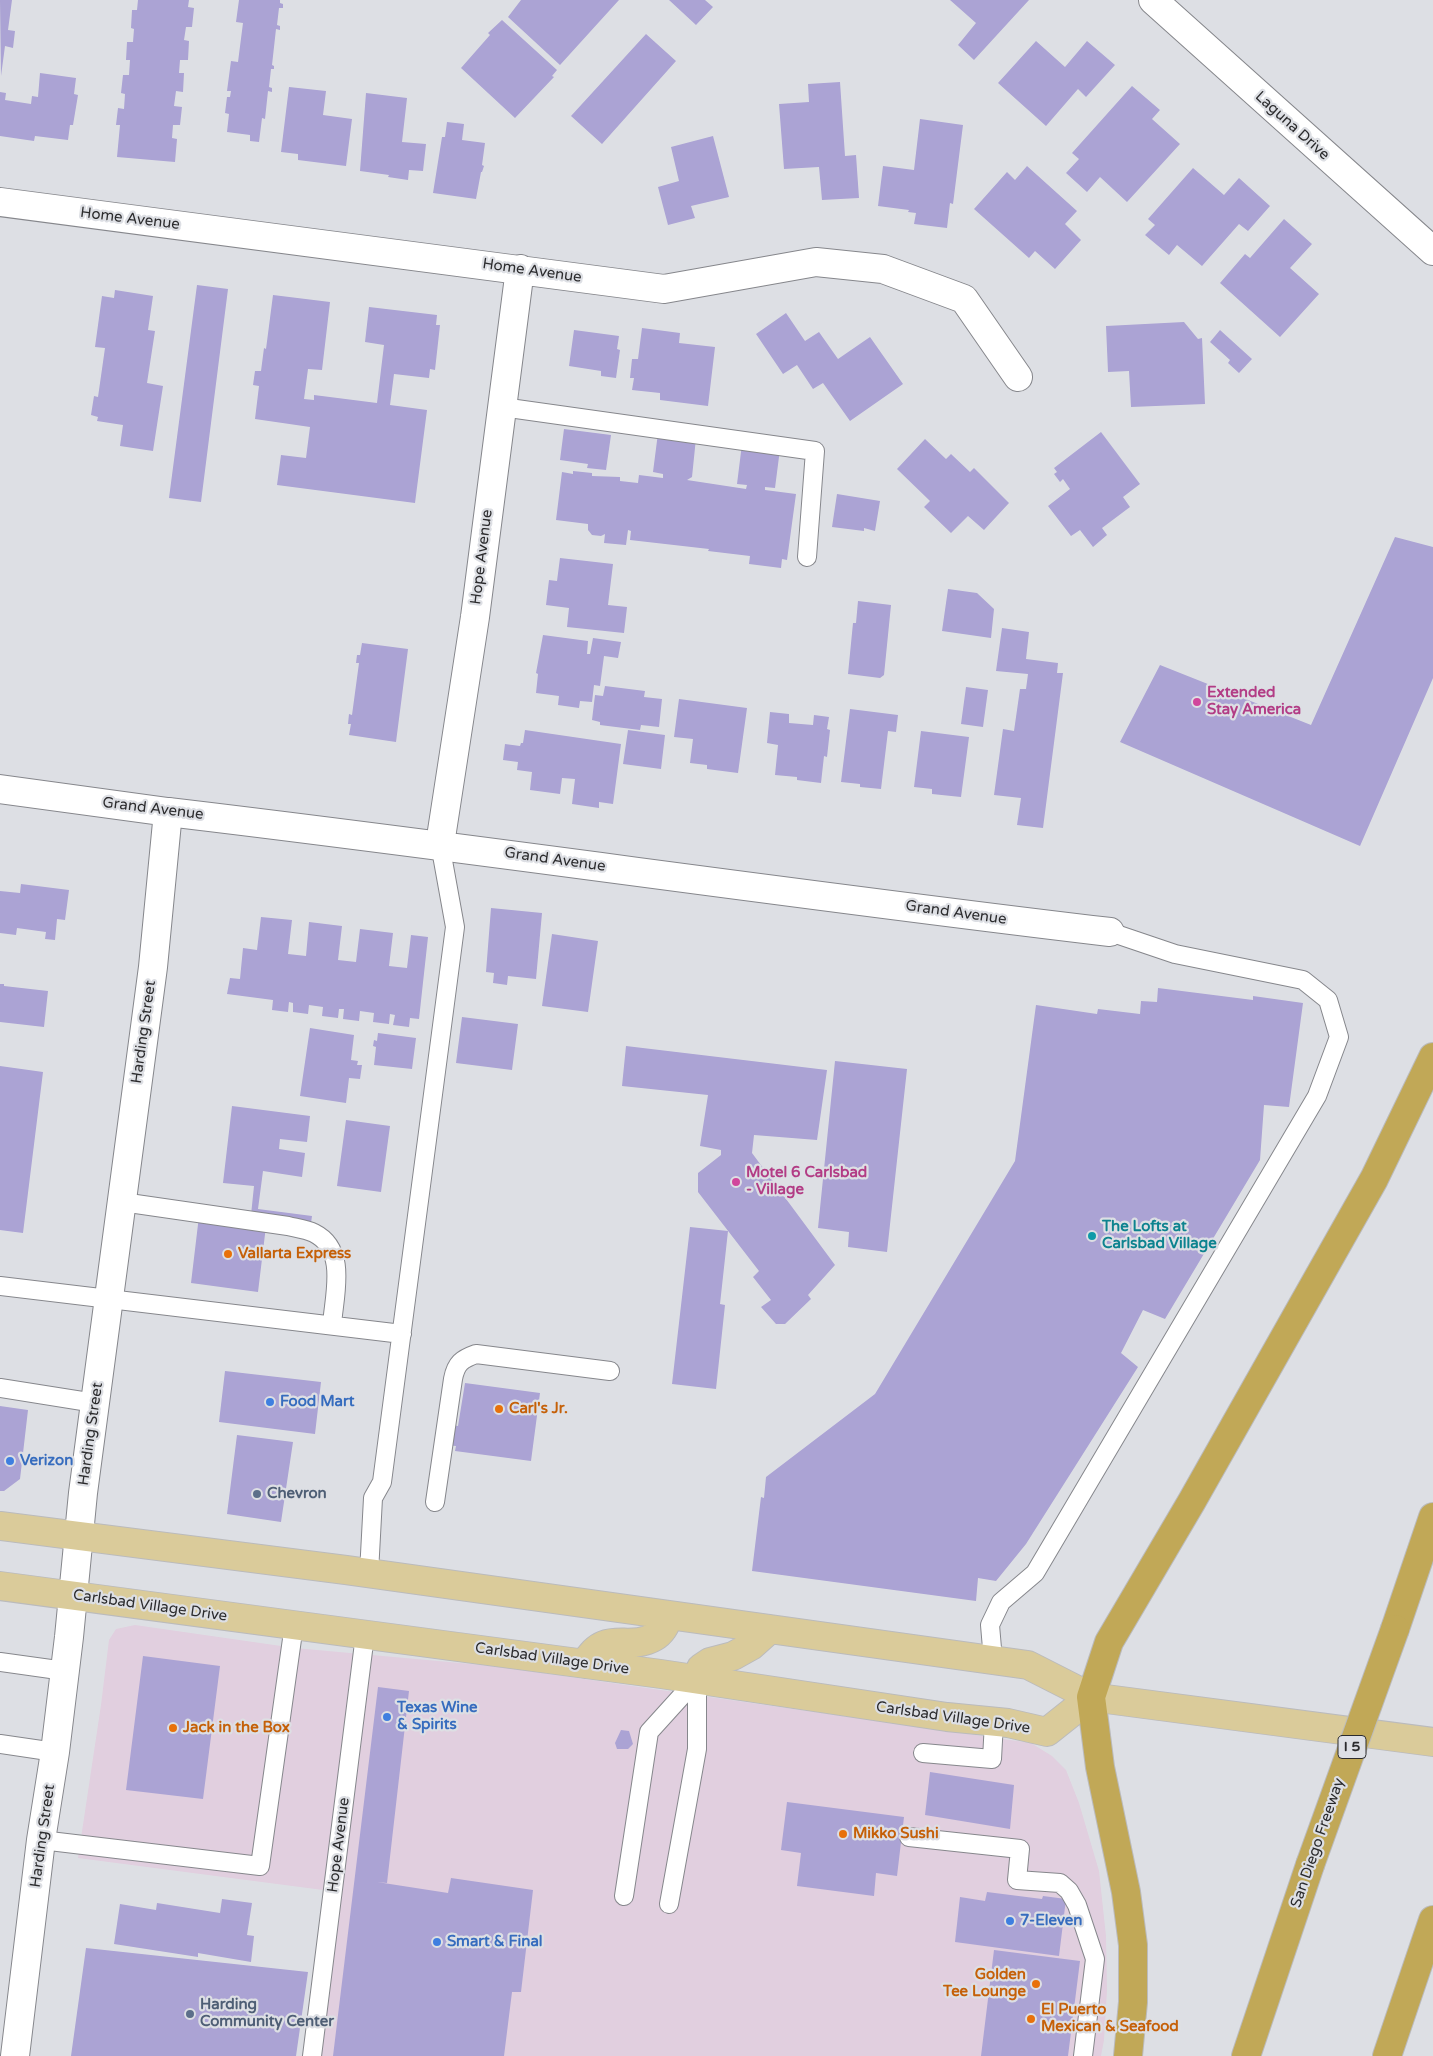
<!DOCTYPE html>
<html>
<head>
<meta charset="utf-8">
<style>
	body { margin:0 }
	canvas { display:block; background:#dddfe4 }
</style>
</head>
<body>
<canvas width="1433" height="2056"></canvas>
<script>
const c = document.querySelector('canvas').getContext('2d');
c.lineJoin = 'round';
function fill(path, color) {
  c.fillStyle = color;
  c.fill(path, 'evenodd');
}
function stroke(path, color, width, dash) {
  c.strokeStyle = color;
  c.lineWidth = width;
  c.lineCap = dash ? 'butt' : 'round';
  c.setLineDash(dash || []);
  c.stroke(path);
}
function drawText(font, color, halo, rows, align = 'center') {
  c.font = font + ' "Varela Round",sans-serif';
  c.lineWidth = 4.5;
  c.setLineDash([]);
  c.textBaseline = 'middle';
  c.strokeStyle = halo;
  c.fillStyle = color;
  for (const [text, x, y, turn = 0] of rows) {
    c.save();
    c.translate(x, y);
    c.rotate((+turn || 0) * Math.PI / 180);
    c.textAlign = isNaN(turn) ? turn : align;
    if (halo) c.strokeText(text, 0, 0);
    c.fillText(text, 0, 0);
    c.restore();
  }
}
const commercial = new Path2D(`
	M135 1625 295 1648 493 1666 1031 1743 1052 1756 1066 1770 1079 1803 1099 1871 1106 1936 1107 1990 1104 2040 1101 2056H303L316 1975 323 1890 78 1858 101 1705 109 1640 116 1629Z`);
const building = new Path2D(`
	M0 0H12L8 30 15 31 13 48 5 46 1 76Z
	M138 0H189L188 7 194 8 192 27H186L184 40 189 41 188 60H180L179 73H184L183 92 176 91 174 106 182 107 180 125H173L172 138 177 139 175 162 117 157 120 125H116L118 108 124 109 125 94 121 93 123 75H129L130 60H126L127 42H133L134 29 131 28 132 10H137Z
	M239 0H280V3L283 4V8H279L277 25 280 26V30L276 29 272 65 274 66V69H271L269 87 272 88V92L268 91 265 119 262 118 259 142 250 141V135L227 132 229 114 225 113 227 97H230L231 91H227L231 61 238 62 243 23 236 22Z
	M521 0H619L560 65 508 17Z
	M669 0H705L713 7 696 25Z
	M950 0H1029L974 60 958 45 976 23Z
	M502 20 557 70 552 76 554 77 515 118 461 68 490 35 488 33Z
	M646 34 676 61 602 144 571 116Z
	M1036 41 1065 67 1087 41 1115 65 1086 97 1078 89 1046 126 998 83Z
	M40 73 76 78 74 94 78 95 73 125H70L68 140 35 136 34 141 0 136V92L6 93 5 100 31 104 32 96 38 97Z
	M840 82 845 156 856 155 859 198 822 200 819 167 784 169 779 104 809 102 808 84Z
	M1132 86 1160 110 1152 119 1180 144 1127 202 1100 177 1087 192 1066 173 1079 159 1072 153Z
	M289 87 326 91 323 115 352 119 346 166 298 160V154L281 152Z
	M366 93 407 98 402 142 426 144 423 171 409 170 408 180 388 177 389 175 360 171Z
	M920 119 963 125 953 204 950 203 947 228 914 224 916 213 908 212 909 210 878 206 883 166 914 170Z
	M447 122 464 124 462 140 485 143 482 165 484 166 482 172H481L476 199 433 193 442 137H445Z
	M713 136 729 197 691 206 695 218 668 225 658 187 679 181 671 147Z
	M1027 166 1077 211 1065 224 1081 240 1055 269 1035 251 1029 258 974 209 1007 172 1015 180Z
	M1193 168 1224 195 1239 178 1270 206 1248 231 1239 224 1202 266 1177 245 1169 255 1145 235 1155 225 1148 219Z
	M1284 219 1312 244 1290 268 1319 294 1280 337 1220 283 1245 254 1250 258Z
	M197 285 228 289 201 502 169 498Z
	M115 290 153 296 148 330 155 331 147 383 163 386 153 451 120 446 123 425 97 421 98 417 91 415 94 396 98 397 105 348 95 347 102 296 114 298Z
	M273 295 330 302 322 370 308 369 304 399 314 400V395L377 403 384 345 365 342 369 307 437 315 436 325H440L435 370 430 369 429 378 394 374 390 405 427 410 415 503 277 485 281 455 306 458 310 427 255 419 259 386 253 385 255 371H261L264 348 266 349Z
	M786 313 805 341 819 332 838 359 870 337 903 384 850 421 823 383 813 389 797 365 783 374 756 334Z
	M1184 322 1198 339 1202 338 1205 404 1131 407 1129 371 1108 372 1106 326Z
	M642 328 680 333 679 343 715 347 708 406 660 400V393L632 390 634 378H630L632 359H638Z
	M574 330 619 336 617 349 620 350 616 378 601 376V371L569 366Z
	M1220 330 1252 359 1239 373 1228 363 1230 360 1210 342Z
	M564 429 611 435 606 470 587 468 588 464 560 460Z
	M1101 432 1140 484 1123 497 1130 507 1102 528 1107 535 1093 547 1080 530 1071 536 1048 506 1070 489 1063 479 1060 482 1054 474 1057 472 1054 468Z
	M658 433 696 438 692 477 687 480 746 489 747 485 737 484 742 444 780 449 775 488 765 487V490L796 494 787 560 782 559 781 568 749 564 750 556 708 551 709 549 630 540 631 531 628 530 626 545 604 543 605 534 601 536 592 535 588 530V524L556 520 562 472 573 474V471L592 473V476L620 477V481L638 483 639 475 663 478V474L653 472Z
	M925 439 946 459 951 454 970 472 974 468 1009 503 984 530 968 516 951 533 924 507 930 501 897 469Z
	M837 494 880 501 875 531 864 528V531L832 527Z
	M1395 537 1433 547V678L1360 846 1120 742 1160 665 1311 725Z
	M560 558 613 564 608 605 627 607 624 633 567 627 569 608 546 605 549 580 557 581Z
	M948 589 977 593 994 609 991 638 942 631Z
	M858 601 891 605 884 675 880 678 848 674 853 623H856Z
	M1002 628 1029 632 1026 659 1058 663 1057 673H1063L1043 828 1017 825 1021 798 994 795 1003 729 1014 731 1020 689H1026L1028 674 996 671Z
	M543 635 588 641 587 654H590L593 638 621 642 618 658 604 656 600 686 594 685 592 702 580 701 579 708 558 705 559 696 536 693 538 674 536 673Z
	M362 643 408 649 396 742 349 735 351 724H348L349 714 352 715 359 663H356L357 655H360Z
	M605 686 645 691 644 697 662 699 659 727 641 725 640 730 600 725V722L592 720 595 695 603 696Z
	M966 687 988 690 983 727 961 724Z
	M679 699 747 708 738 773 707 769V765L690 763 693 739 674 737Z
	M850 709 898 715 896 732 888 731 881 789 860 787V784L841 782Z
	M770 712 789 714V723L813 725 814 715 829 717 827 729 830 730 827 757 824 756 821 783 797 780V777L775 775 778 745 767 743Z
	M525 730 621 744 613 804 599 802V808L572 804 575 779 562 778 560 794 530 790 532 772 517 770 518 762 503 760 505 744 520 746 521 743H523Z
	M628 730 665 735 661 769 623 764Z
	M921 731 969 737 961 797 932 794V789L914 787Z
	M21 884 69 890 65 920 57 919 55 940 45 939 46 932 17 928 16 935 0 933V891L20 893Z
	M491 908 542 913 536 979 508 976 507 985 493 983 494 973 486 972Z
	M261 917 292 920 288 954 306 956 309 922 342 926 338 960 356 962 360 929 393 933 389 966 407 968 411 935 428 937 419 1019 410 1018 409 1027 393 1025 395 1015 390 1014 389 1024 373 1022 374 1013 360 1011 359 1021 343 1019 344 1009H339L338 1018 322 1016 323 1007 309 1005 308 1014 293 1012V1003L289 1002 288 1012 272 1010 273 1000 227 994 230 978 240 979 243 948 257 950Z
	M552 934 598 941 588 1012 542 1006Z
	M0 984H4V986L48 991 44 1027 0 1022Z
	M1158 988 1253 1000V996L1303 1003 1289 1107 1264 1105 1260 1160 1165 1319 1143 1310 1121 1353 1138 1367 1026 1544 996 1581 978 1578 976 1601 752 1571 761 1497 764 1498 766 1477 875 1394 1015 1161 1036 1005 1097 1014 1098 1009 1140 1014 1141 1001 1157 1002Z
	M462 1017 518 1024 512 1070 456 1063Z
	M310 1028 354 1035 351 1060 358 1061 357 1065H362L360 1079 349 1078 346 1103 300 1096Z
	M378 1033 416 1038 412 1069 374 1065 376 1047 373 1046 374 1040 377 1041Z
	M626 1046 827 1070 817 1140 754 1135 752 1153 835 1265 808 1295 811 1299 785 1324H776L761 1307 771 1300 753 1277 759 1271 698 1192V1173L721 1155V1150L700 1146 708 1095 622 1086Z
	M835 1061 907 1069 887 1252 848 1247 849 1232 818 1228Z
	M0 1066 43 1072 23 1233 0 1230Z
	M232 1106 310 1116 307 1142 280 1139 279 1149 305 1153 302 1177 263 1171 258 1209 312 1216 311 1223 251 1215 254 1186 223 1183Z
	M346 1120 390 1126 381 1192 337 1186Z
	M199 1216 266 1226 258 1292 191 1283Z
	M690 1227 728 1231 720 1304 725 1305 716 1389 672 1384Z
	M225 1371 321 1382 315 1434 219 1422Z
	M465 1383 540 1393 531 1461 455 1451 456 1446 435 1444 438 1423 458 1426Z
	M0 1406 28 1410 20 1479 4 1491H0Z
	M237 1435 293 1442 281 1522 227 1514Z
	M143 1656 220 1666 203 1799 126 1790Z
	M378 1687 409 1691 387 1883 377 1882 448 1893 451 1878 533 1890 521 1992H512L504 2056H333Z
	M621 1730 629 1731 633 1744 628 1749H617L615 1743Z
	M930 1772 1014 1785 1010 1829 925 1815Z
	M787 1802 904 1817 897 1876 876 1873 874 1896 797 1886 801 1853 781 1850Z
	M987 1892 1042 1899 1043 1896 1066 1899 1059 1956 955 1942 960 1897 985 1901Z
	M222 1899 252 1903 247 1935 254 1936 251 1962 198 1953V1957L114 1944 120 1904 156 1910 157 1903 220 1913Z
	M86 1948 308 1972 296 2056H71Z
	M994 1950 1080 1961 1068 2056H981Z`);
const lane = new Path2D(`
	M502 407 815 451 807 557
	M122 1202 288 1226C296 1228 306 1229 314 1233 348 1250 334 1295 332 1325
	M0 1286 402 1334
	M0 1388 95 1403
	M435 1502 453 1379C456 1363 462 1359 476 1354L610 1371
	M369 1573 373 1498 382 1482 455 927 440 844
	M993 1660 990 1625 1001 1602 1035 1573 1317 1096 1339 1037 1328 1000 1303 980 1175 954 1110 932
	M0 1662 65 1671
	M0 1744 55 1752
	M923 1753 992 1759 994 1722
	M909 1837 1020 1849 1017 1880 1060 1883 1069 1891 1077 1905 1095 1959 1083 2056
	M41 1840 260 1866 294 1625
	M624 1896 649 1732 697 1679
	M669 1904 697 1749V1679
	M312 2056 365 1635`);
const street = new Path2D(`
	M1153 0 1433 251
	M0 202 664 289 816 262 883 269 964 299 1018 377
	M168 812C482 849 795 895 1110 932
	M440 844 475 617 520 269`);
const secondary = new Path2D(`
	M0 789 168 812 153 967 83 1493 69 1637 55 1752 41 1840 15 2056`);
const primary = new Path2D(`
	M0 1526 346 1570 1028 1665 1091 1697 1433 1742
	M0 1586 661 1674 947 1717 1008 1723 1047 1732 1091 1697
	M585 1664C604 1628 628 1652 654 1637 663 1632 666 1623 670 1615
	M697 1679 701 1668 710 1662 733 1656 751 1646 770 1629`);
const highway = new Path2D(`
	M1395 1629 1433 1517
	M1128 2056 1133 2002V1945L1126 1892 1100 1767 1091 1697 1109 1642 1192 1501 1374 1179 1433 1057
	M1246 2056 1310 1865
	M1387 2056 1433 1920`);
const highwayBridge = new Path2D(`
	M1310 1865 1395 1629`);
const markers = [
	[1197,702,5,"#d1479c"],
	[736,1182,5,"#d1479c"],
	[1092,1236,5,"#0f9aa8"],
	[228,1254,5,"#e8710a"],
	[270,1402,5,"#3f7fe0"],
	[499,1409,5,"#e8710a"],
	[10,1461,5,"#3f7fe0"],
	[257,1494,5,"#5c6f8a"],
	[387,1717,5,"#3f7fe0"],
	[173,1728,5,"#e8710a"],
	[843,1834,5,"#e8710a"],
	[1010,1921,5,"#3f7fe0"],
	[437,1942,5,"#3f7fe0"],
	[1036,1984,5,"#e8710a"],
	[190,2014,5,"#5c6f8a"],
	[1031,2019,5,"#e8710a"]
];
const shields = [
	[1352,1747,28]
];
const shieldNames = [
	["I 5",1352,1747]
];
const streetNames = [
	["Laguna Drive",1292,126,42],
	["Home Avenue",130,219,7],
	["Home Avenue",532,271,8],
	["Hope Avenue",482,557,-83],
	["Grand Avenue",153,809,7],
	["Grand Avenue",555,860,8],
	["Grand Avenue",956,913,8],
	["Harding Street",144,1032,-82],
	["Harding Street",91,1434,-82],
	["Carlsbad Village Drive",150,1606,8],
	["Carlsbad Village Drive",552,1659,8],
	["Carlsbad Village Drive",953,1718,8],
	["Harding Street",43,1836,-82],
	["San Diego Freeway",1318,1843,-71],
	["Hope Avenue",339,1845,-83]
];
const hotelNames = [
	["Extended",1207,693],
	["Stay America",1207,710],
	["Motel 6 Carlsbad",746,1173],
	["- Village",746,1190]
];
const cultureNames = [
	["The Lofts at",1102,1227],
	["Carlsbad Village",1102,1244]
];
const foodNames = [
	["Vallarta Express",238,1254],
	["Carl's Jr.",509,1409],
	["Jack in the Box",183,1728],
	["Mikko Sushi",853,1834],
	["Golden",1026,1975,"right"],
	["Tee Lounge",1026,1992,"right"],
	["El Puerto",1041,2010],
	["Mexican & Seafood",1041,2027]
];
const shopNames = [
	["Food Mart",280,1402],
	["Verizon",20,1461],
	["Texas Wine",397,1708],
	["& Spirits",397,1725],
	["7-Eleven",1020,1921],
	["Smart & Final",447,1942]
];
const serviceNames = [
	["Chevron",267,1494],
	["Harding",200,2005],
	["Community Center",200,2022]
];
fill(commercial, '#e1cfdf');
fill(building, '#aba3d4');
stroke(lane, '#86878c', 20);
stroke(street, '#86878c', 30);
stroke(secondary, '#86878c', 30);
stroke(primary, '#bbbbbc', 30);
stroke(highway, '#bbbbbc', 30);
stroke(lane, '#fff', 18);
stroke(street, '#fff', 28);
stroke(secondary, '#fff', 28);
stroke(primary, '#dacb9a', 28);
stroke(highway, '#c1a857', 28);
stroke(highwayBridge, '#bbbbbc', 30, []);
stroke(highwayBridge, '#c1a857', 28);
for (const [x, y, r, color] of markers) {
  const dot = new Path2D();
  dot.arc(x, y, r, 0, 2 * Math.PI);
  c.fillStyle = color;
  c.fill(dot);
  stroke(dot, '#dddfe4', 2);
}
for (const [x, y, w] of shields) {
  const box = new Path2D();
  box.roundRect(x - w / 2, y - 11.5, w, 23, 4);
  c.fillStyle = '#dddfe4';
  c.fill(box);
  stroke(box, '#2b2b2d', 1);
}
drawText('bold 14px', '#2b2b2d', null, shieldNames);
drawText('15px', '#2b2b2d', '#dddfe4', streetNames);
drawText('bold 15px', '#b23c85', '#dddfe4', hotelNames, 'left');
drawText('bold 15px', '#0d838f', '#dddfe4', cultureNames, 'left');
drawText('bold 15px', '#c56008', '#dddfe4', foodNames, 'left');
drawText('bold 15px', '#366cbe', '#dddfe4', shopNames, 'left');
drawText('bold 15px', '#4e5e75', '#dddfe4', serviceNames, 'left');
</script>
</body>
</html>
